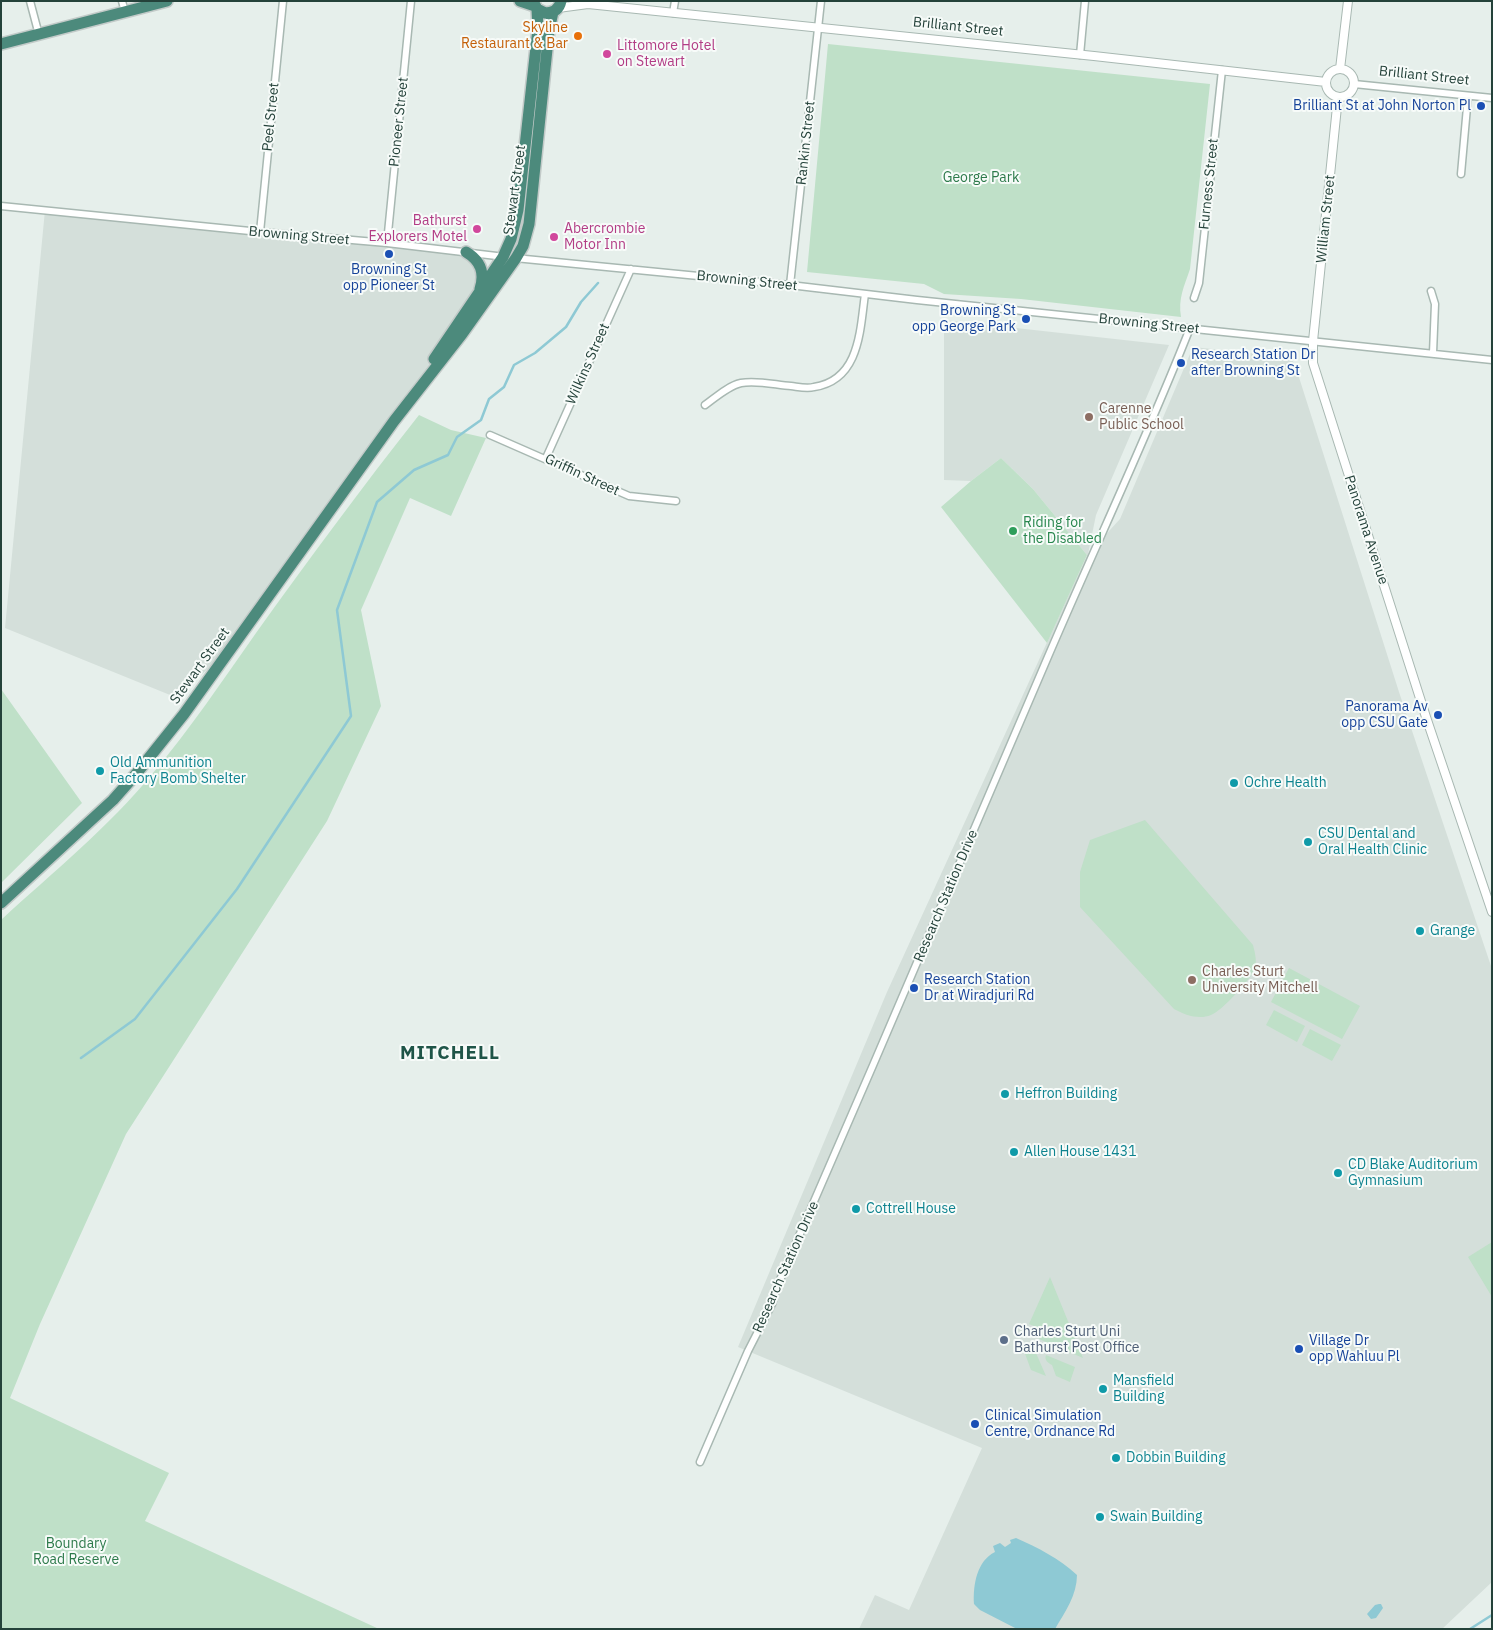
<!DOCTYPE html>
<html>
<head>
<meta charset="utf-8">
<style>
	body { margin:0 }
	#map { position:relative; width:1493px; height:1630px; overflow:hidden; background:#e6efeb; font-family:"IBM Plex Sans",sans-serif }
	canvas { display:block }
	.frame { position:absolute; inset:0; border:2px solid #24423a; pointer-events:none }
</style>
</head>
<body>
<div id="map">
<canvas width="1493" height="1630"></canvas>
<div class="frame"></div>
</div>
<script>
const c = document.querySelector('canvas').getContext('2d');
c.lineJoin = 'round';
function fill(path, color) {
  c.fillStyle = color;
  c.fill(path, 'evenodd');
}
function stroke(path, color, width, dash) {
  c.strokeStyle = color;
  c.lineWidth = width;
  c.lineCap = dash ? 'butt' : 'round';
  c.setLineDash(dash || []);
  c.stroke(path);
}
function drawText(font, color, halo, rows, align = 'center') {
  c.font = font + ' "IBM Plex Sans",sans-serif';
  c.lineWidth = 4;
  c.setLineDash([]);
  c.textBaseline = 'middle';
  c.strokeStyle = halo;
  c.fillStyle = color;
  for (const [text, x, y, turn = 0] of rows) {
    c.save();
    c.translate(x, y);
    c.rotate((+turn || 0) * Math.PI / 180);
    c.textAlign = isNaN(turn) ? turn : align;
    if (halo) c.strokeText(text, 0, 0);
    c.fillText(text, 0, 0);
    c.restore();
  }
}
const built = new Path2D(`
	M45 210 466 252 483 279 454 329 394 421 227 653 175 697 5 628Z
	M944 320 1169 345 1096 515 1088 554 1120 519 1193 347 1287 357 1293 361 1297 371 1399 692 1492 969V1582L1442 1629H859L875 1595 909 1610 982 1448 738 1347 887 992 1087 555 1033 489 1001 458 971 481 944 480Z`);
const green = new Path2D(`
	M828 44 1210 84 1190 269C1184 287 1178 298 1181 317L1021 299 944 294 924 284 807 272Z
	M419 415 451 430 486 438 451 516 410 498 361 610 381 706 327 821 126 1134 40 1324 10 1398 169 1473 145 1521 379 1629H1V920C53 872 109 827 153 773 190 729 223 680 256 633 309 559 363 486 419 415Z
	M1001 458 1033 489 1087 555 1047 643 941 507 971 481Z
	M1 689 82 803 1 883Z
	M1145 820 1253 945C1255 953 1257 960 1255 968 1253 977 1221 1012 1211 1015 1199 1020 1185 1015 1174 1009L1080 907V872L1090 840Z
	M1289 968 1360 1006 1342 1039 1271 1002Z
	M1274 1010 1305 1026 1297 1042 1266 1025Z
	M1310 1029 1341 1045 1332 1061 1302 1045Z
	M1492 1242V1297L1468 1257Z
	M1050 1277 1083 1358 1039 1339 1043 1330 1029 1324Z
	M1028 1350 1036 1353 1046 1376 1031 1370 1024 1351Z
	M1046 1355 1075 1367 1070 1382 1056 1376 1052 1365C1048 1363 1044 1360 1046 1355Z`);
const water = new Path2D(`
	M1016 1538C1038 1548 1059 1558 1077 1575 1077 1595 1065 1612 1055 1629H1017L980 1610 974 1604C973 1584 977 1561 995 1552L993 1546 1000 1543 1005 1547 1011 1543 1010 1540Z
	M1379 1604H1381L1383 1608 1376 1618 1371 1619 1367 1614 1375 1605Z`);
const stream = new Path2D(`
	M81 1058 135 1019 237 889 351 716 337 610 377 502 414 470 448 455 457 437 481 420 489 399 504 387 514 365 535 353 566 327 581 302 598 283
	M1470 1629 1492 1615`);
const minor = new Path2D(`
	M30 1 39 35
	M122 1 125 12
	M673 13 675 1
	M1080 55 1085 1
	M1354 84 1492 98
	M1461 174 1468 96
	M1 206 260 232 387 243 505 257
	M260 232 283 1
	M387 243 411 1
	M515 258 790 285 917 300 1492 360
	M790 285 821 1
	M1431 291 1435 304 1433 353
	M1194 298 1199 283 1222 70
	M705 405C716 397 728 386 741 383 757 380 776 385 791 386 799 387 807 389 814 387 860 380 860 330 865 294
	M490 435 629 496 676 501
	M546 458 631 269
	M700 1462 748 1351 772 1304 776 1289C867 1082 954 874 1044 666 1092 553 1145 442 1190 328`);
const tertiary = new Path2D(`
	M558 8 588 4 1094 56 1326 82
	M1340 69 1348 1
	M1326 83a14 14 0 1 1 28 0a14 14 0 1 1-28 0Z
	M1338 97 1313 341V363L1426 717 1492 912`);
const trunk = new Path2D(`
	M520 1 535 6
	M533 1 537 9 545 13C553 13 559 10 561 1
	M1 44 167 1
	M466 252C481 261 485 273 480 289
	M434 359 503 257 511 239 518 210 538 29 537 9
	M1 903 113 800 136 774 184 714 394 421 462 334 516 258 523 246 529 224 549 30 553 12`);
const markers = [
	[578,36,5,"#e8710a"],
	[607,54,5,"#d1479c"],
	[1481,106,5,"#1a4fb4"],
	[477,229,5,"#d1479c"],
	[554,237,5,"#d1479c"],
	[389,254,5,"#1a4fb4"],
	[1026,319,5,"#1a4fb4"],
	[1181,363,5,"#1a4fb4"],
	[1089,417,5,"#8d6e63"],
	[1013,531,5,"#2e9e5b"],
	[1438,715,5,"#1a4fb4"],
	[100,771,5,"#0f9aa8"],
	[1234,783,5,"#0f9aa8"],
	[1308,842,5,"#0f9aa8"],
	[1420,931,5,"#0f9aa8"],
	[1192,980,5,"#8d6e63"],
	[914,988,5,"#1a4fb4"],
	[1005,1094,5,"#0f9aa8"],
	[1014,1152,5,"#0f9aa8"],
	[1338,1173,5,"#0f9aa8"],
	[856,1209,5,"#0f9aa8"],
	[1004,1340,5,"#5c6f8a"],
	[1299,1349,5,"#1a4fb4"],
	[1103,1389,5,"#0f9aa8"],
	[975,1424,5,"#1a4fb4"],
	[1116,1458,5,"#0f9aa8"],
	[1100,1517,5,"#0f9aa8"]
];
const streetNames = [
	["Brilliant Street",958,27,6],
	["Brilliant Street",1424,76,6],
	["Peel Street",271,117,-84],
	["Pioneer Street",399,122,-84],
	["Rankin Street",806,143,-84],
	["Furness Street",1209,184,-84],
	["Stewart Street",515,190,-82],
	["William Street",1326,219,-84],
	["Browning Street",299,236,5],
	["Browning Street",747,281,6],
	["Browning Street",1149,324,6],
	["Wilkins Street",588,364,-66],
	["Griffin Street",582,475,25],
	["Panorama Avenue",1366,530,72],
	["Stewart Street",200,666,-54],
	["Research Station Drive",946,896,-67],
	["Research Station Drive",786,1267,-66]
];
const foodNames = [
	["Skyline",568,28],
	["Restaurant & Bar",568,44]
];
const hotelNames = [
	["Littomore Hotel",617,46],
	["on Stewart",617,62],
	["Bathurst",467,221,"right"],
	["Explorers Motel",467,237,"right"],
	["Abercrombie",564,229],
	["Motor Inn",564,245]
];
const transitNames = [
	["Brilliant St at John Norton Pl",1471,106,"right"],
	["Browning St",389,270,"center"],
	["opp Pioneer St",389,286,"center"],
	["Browning St",1016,311,"right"],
	["opp George Park",1016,327,"right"],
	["Research Station Dr",1191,355],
	["after Browning St",1191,371],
	["Panorama Av",1428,707,"right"],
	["opp CSU Gate",1428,723,"right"],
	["Research Station",924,980],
	["Dr at Wiradjuri Rd",924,996],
	["Village Dr",1309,1341],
	["opp Wahluu Pl",1309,1357],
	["Clinical Simulation",985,1416],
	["Centre, Ordnance Rd",985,1432]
];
const parkNames = [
	["George Park",981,178],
	["Boundary",76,1544],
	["Road Reserve",76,1560]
];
const educationNames = [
	["Carenne",1099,409],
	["Public School",1099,425],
	["Charles Sturt",1202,972],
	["University Mitchell",1202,988]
];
const leisureNames = [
	["Riding for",1023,523],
	["the Disabled",1023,539]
];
const cultureNames = [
	["Old Ammunition",110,763],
	["Factory Bomb Shelter",110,779],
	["Ochre Health",1244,783],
	["CSU Dental and",1318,834],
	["Oral Health Clinic",1318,850],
	["Grange",1430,931],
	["Heffron Building",1015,1094],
	["Allen House 1431",1024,1152],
	["CD Blake Auditorium",1348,1165],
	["Gymnasium",1348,1181],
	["Cottrell House",866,1209],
	["Mansfield",1113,1381],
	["Building",1113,1397],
	["Dobbin Building",1126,1458],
	["Swain Building",1110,1517]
];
const serviceNames = [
	["Charles Sturt Uni",1014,1332],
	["Bathurst Post Office",1014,1348]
];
const districtNames = [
	["MITCHELL",450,1054]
];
fill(built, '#d4dfda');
fill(green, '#bfe0c8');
fill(water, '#8ec9d4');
stroke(stream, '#8ec9d4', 2.5);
stroke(minor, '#a8b8b2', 9);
stroke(tertiary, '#a8b8b2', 10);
stroke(trunk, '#c2cac8', 14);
stroke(minor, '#fff', 6);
stroke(tertiary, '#fff', 8);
stroke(trunk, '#4c8a7c', 11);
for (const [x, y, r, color] of markers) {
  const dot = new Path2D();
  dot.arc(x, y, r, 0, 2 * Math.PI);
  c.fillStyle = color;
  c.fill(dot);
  stroke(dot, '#f7fbf9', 2);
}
drawText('14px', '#24423a', '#f7fbf9', streetNames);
drawText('14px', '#c56008', '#f7fbf9', foodNames, 'right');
drawText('14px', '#b23c85', '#f7fbf9', hotelNames, 'left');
drawText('14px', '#164399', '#f7fbf9', transitNames, 'left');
drawText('14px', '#2d7a4b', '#f7fbf9', parkNames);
drawText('14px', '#785e54', '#f7fbf9', educationNames, 'left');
drawText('14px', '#27864d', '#f7fbf9', leisureNames, 'left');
drawText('14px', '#0d838f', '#f7fbf9', cultureNames, 'left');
drawText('14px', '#4e5e75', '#f7fbf9', serviceNames, 'left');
c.letterSpacing = '1px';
drawText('bold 19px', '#1f5548', '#f7fbf9', districtNames);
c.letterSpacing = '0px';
</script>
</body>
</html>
